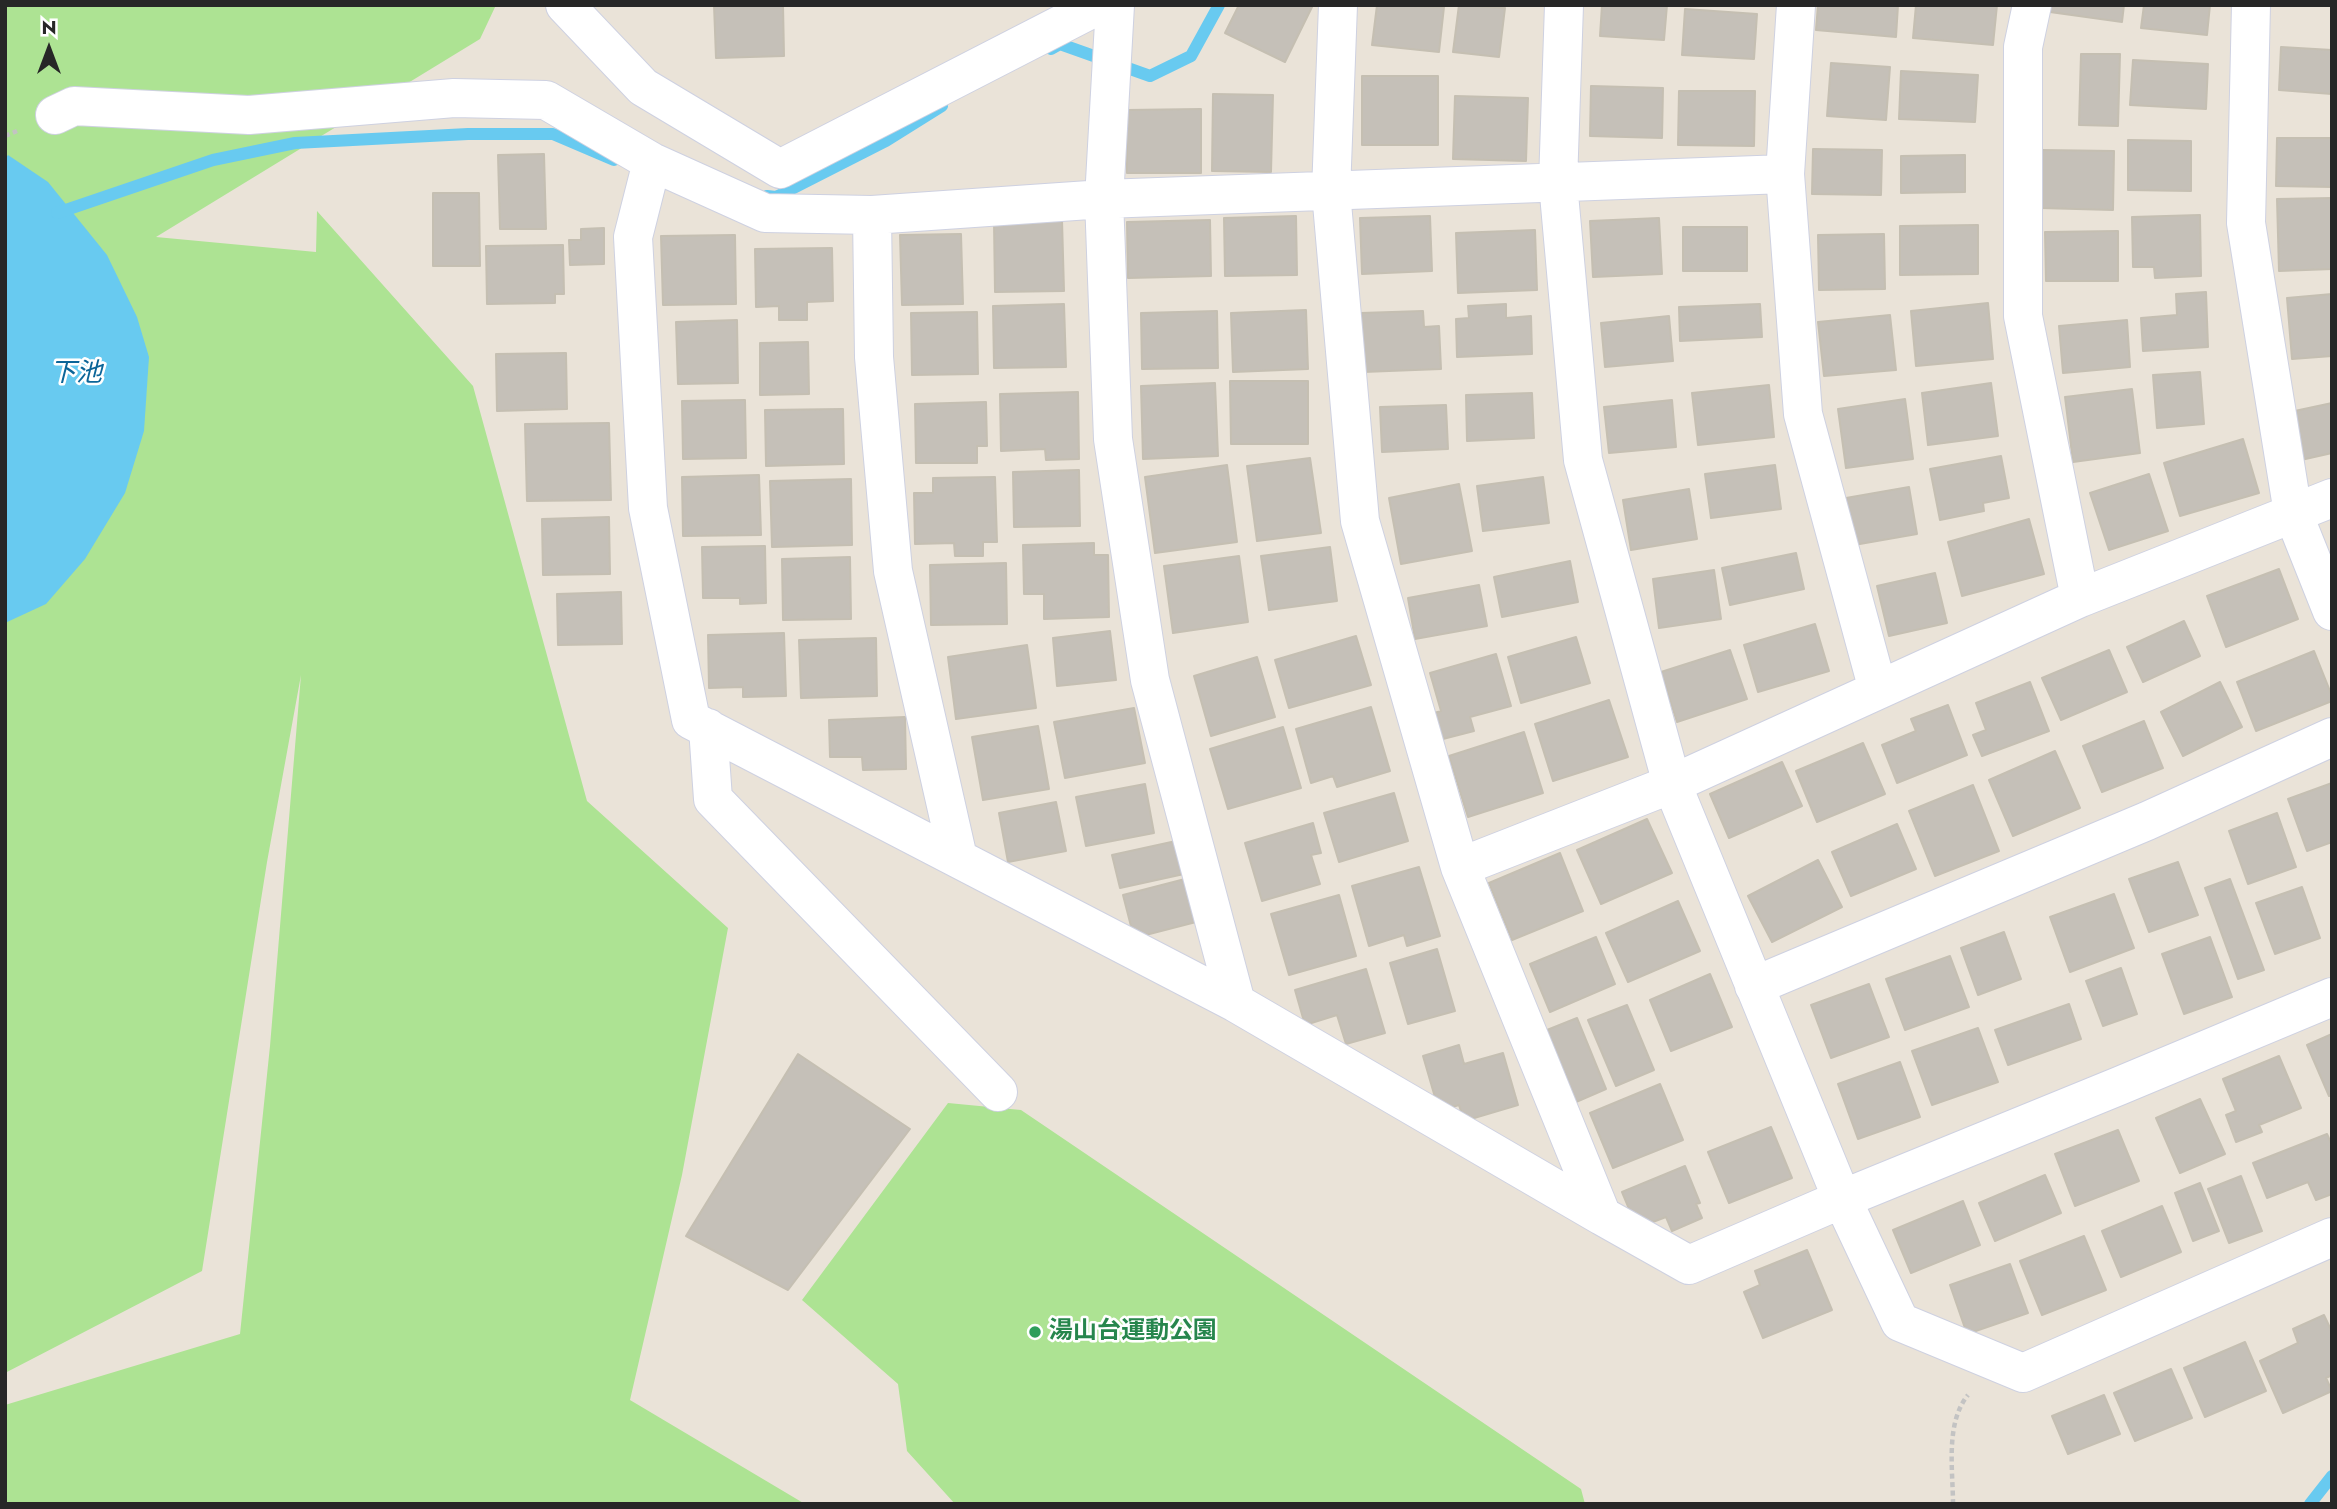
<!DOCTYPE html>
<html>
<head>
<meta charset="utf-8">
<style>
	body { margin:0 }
	#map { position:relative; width:2337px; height:1509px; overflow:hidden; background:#eae3d8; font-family:Jost,sans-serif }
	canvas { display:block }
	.frame { position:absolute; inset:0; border:7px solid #272727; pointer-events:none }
	.north { position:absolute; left:14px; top:14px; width:70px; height:70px; -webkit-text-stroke:5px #fff; paint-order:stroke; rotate:0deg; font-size:19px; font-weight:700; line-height:28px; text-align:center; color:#272727 }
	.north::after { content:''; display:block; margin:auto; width:24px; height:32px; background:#272727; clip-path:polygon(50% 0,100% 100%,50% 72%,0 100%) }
</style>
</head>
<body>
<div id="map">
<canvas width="2337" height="1509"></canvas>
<div class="frame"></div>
<div class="north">N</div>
</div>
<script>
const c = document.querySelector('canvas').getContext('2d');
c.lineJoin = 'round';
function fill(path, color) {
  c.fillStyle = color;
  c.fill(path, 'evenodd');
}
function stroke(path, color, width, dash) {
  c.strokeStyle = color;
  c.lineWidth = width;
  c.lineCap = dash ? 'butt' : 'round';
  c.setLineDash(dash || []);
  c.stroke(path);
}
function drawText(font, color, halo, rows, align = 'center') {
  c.font = font + ' Jost,"Noto Sans JP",sans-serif';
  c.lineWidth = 5;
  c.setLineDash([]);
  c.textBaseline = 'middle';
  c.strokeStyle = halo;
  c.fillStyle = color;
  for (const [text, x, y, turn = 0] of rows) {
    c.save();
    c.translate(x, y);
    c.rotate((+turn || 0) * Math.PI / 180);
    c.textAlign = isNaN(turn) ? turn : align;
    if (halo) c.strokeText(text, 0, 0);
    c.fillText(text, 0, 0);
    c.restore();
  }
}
const green = new Path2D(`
	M5 5H496L480 39 156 237 316 252 317 211 473 386 587 801 728 928 682 1175 630 1400 805 1504H5V1405L240 1334 270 1046 301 675 267 862 202 1271 5 1373Z
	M948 1103 1021 1110 1581 1489 1585 1504H955L907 1451 898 1384 802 1300Z`);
const water = new Path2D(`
	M8 155 48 182 107 255 137 317 149 357 144 431 125 493 85 559 46 604 5 623V159Z`);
const stream = new Path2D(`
	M1051 49 1060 44 1150 76 1191 56 1219 5
	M767 196 776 197 886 141 942 106
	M57 213 213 160 295 143 468 134H553L614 160
	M2310 1504 2332 1476`);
const building = new Path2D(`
	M714 5H783L784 56 716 58Z
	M1239 5H1313L1285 62 1225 33Z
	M1377 5 1444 7 1439 52 1372 45Z
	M1459 5 1505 8 1499 57 1453 52Z
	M1602 5H1667L1664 40 1600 36Z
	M1818 5H1898L1896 37 1816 30Z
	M1916 5H1997L1993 45 1913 38Z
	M2051 5H2124L2122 22 2050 12Z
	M2144 5H2210L2207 35 2141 28Z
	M1685 9 1757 14 1754 59 1682 55Z
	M2281 47 2332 50V94L2279 90Z
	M2081 54H2120L2118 126 2079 125Z
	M2133 60 2208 64 2206 109 2130 105Z
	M1831 63 1890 67 1886 120 1827 116Z
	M1901 71 1978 75 1975 122 1899 119Z
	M1362 76H1438V145H1362Z
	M1591 86 1663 88 1662 138 1590 136Z
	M1679 91H1755L1754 146 1678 145Z
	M1213 94 1273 95 1271 172 1212 171Z
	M1455 96 1528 98 1526 161 1453 159Z
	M1201 109V173H1127V110Z
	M2277 138H2332V187L2276 186Z
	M2128 140 2191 141V191L2128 190Z
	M1813 149 1882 150 1881 195 1812 194Z
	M2041 150 2114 151 2113 210 2040 208Z
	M544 154 546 229H500L498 155Z
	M1965 155V192L1901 193V156Z
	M433 193H479L480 266H433Z
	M2332 198V269L2279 271 2277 199Z
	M2200 215 2201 276 2155 278 2154 267H2133L2132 217Z
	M1296 216 1297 275 1225 276 1224 218Z
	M1430 216 1432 271 1362 274 1360 218Z
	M1659 218 1662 274 1593 277 1590 221Z
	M1062 220 1064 291 995 292 994 222Z
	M1210 220 1211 276 1128 278 1127 222Z
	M1978 225V274L1900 275V226Z
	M1683 227H1747V271H1683Z
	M604 228V264L570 265 569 240H581V229Z
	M1535 230 1537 290 1458 293 1456 233Z
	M2118 231V281H2046L2045 232Z
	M961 234 963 304 902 305 900 235Z
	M1884 234 1885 289 1819 290 1818 235Z
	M735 235 736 304 663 305 661 236Z
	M563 245 564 294H555V303L487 304 486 246Z
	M832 248 833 301 807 302V320H779V306L756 307 755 249Z
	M2206 292 2208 347 2143 351 2141 318 2177 315 2176 294Z
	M2332 294V356L2292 359 2287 298Z
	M1988 303 1993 359 1916 366 1911 311Z
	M1064 304 1066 367 994 368 993 306Z
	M1506 304V318L1531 316 1532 354 1457 357 1456 319 1469 318 1468 306Z
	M1760 304 1762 337 1680 341 1679 307Z
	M1306 310 1308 369 1233 372 1231 313Z
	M1217 311 1218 368 1142 369 1141 313Z
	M1423 311 1424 327 1439 326 1441 369 1363 372 1361 313Z
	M977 312 978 374 912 375 911 313Z
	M1890 315 1896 370 1824 376 1818 322Z
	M1669 316 1673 361 1605 367 1601 323Z
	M737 320 738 383 678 384 676 322Z
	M2127 320 2130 367 2063 373 2059 326Z
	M808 342 809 394 760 395V343Z
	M566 353 567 409 497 411 496 354Z
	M2200 372 2204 424 2157 428 2153 375Z
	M1230 381H1308V444H1231Z
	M1215 383 1218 456 1143 459 1141 386Z
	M1991 383 1998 436 1928 445 1922 393Z
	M1769 385 1774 437 1698 445 1692 393Z
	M2132 389 2140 453 2073 462 2065 397Z
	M1078 392 1079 459 1046 460 1045 449 1001 451 1000 394Z
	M1532 393 1534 438 1467 441 1466 395Z
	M1905 399 1913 459 1846 468 1838 409Z
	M745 400 746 458 683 459 682 401Z
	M1672 400 1676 447 1609 453 1604 407Z
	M986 402 987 446H977V463H916L915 404Z
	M2332 403V453L2301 460 2290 412Z
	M1446 405 1448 449 1382 452 1380 407Z
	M843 409 844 464 766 466 765 410Z
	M609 423 611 500 527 501 525 424Z
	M2243 439 2259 493 2180 516 2164 463Z
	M2001 456 2009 498 1983 503 1984 511 1940 520 1930 469Z
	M1310 458 1321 533 1257 541 1247 466Z
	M1227 465 1237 542 1155 553 1145 477Z
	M1775 465 1781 509 1711 518 1705 474Z
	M1079 470 1080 526 1014 527 1013 472Z
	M2149 474 2168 531 2109 550 2090 493Z
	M759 475 761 535 683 536 682 477Z
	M995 477 997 542H983V556H955L954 543 915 544 914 493H933V478Z
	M1543 477 1549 523 1483 531 1477 486Z
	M851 479 852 545 772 547 770 481Z
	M1459 484 1472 551 1401 564 1389 498Z
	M1909 487 1917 534 1854 545 1846 498Z
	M1689 489 1697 539 1631 550 1623 500Z
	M609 517 610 574 543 575 542 519Z
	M2029 519 2044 574 1962 596 1948 542Z
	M1094 543V555H1108L1109 617 1044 619V594H1024L1023 545Z
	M765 546 766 603 740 604V598H703L702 547Z
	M1330 547 1337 601 1269 610 1261 556Z
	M1796 553 1804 589 1730 605 1722 568Z
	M1239 556 1248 622 1173 633 1164 566Z
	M850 557 851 619 783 620 782 559Z
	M1570 561 1578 602 1502 617 1494 577Z
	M1006 563 1007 624 931 625 930 565Z
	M2279 569 2298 619 2226 647 2207 596Z
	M1714 570 1721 619 1659 628 1653 579Z
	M1935 573 1947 623 1889 636 1877 586Z
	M1479 585 1487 626 1415 639 1408 598Z
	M621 592 622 644 558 645 557 594Z
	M2184 621 2200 656 2143 682 2127 647Z
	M1815 624 1829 671 1758 692 1744 645Z
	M1110 631 1116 680 1057 686 1053 638Z
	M784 633 786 696 743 697V687L709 688 708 635Z
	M1356 636 1371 685 1289 708 1275 660Z
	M1576 637 1590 683 1521 703 1508 657Z
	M876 638 877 696 801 698 799 640Z
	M1027 645 1036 708 956 719 948 657Z
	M1730 650 1747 699 1677 722 1661 672Z
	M2109 650 2127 692 2061 720 2042 678Z
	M2314 651 2332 696V701L2256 731 2237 682Z
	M1496 654 1511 706 1470 717 1474 731 1439 740 1431 714 1441 711 1430 673Z
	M1257 657 1275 717 1211 736 1194 676Z
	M2030 682 2049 731 1982 756 1973 735 1986 730 1976 703Z
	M2220 682 2242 727 2183 756 2161 712Z
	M1609 700 1628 757 1553 781 1535 724Z
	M1948 705 1967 755 1897 783 1882 745 1916 731 1911 719Z
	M1371 707 1390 771 1337 787 1333 776 1311 783 1296 729Z
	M1134 708 1145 763 1065 778 1054 722Z
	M905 717 906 769 863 770 862 757H830L829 720Z
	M2144 721 2163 768 2102 792 2083 746Z
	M1038 726 1049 789 983 800 972 737Z
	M1283 727 1301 788 1228 809 1210 749Z
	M1524 732 1543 793 1468 817 1449 756Z
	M1863 743 1885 794 1817 822 1796 771Z
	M2055 751 2080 808 2013 836 1989 780Z
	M1782 762 1802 806 1729 838 1710 794Z
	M2332 783V842L2307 851 2288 799Z
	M1145 784 1154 833 1086 846 1076 797Z
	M1973 785 1999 851 1935 876 1909 811Z
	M1394 793 1408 841 1339 862 1324 813Z
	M1056 802 1066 851 1008 862 999 813Z
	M2277 813 2296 867 2248 884 2229 831Z
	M1647 819 1672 873 1601 904 1577 850Z
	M1313 823 1321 853 1311 855 1320 884 1262 901 1245 843Z
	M1897 824 1916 869 1851 896 1832 852Z
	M1176 841 1184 874 1120 888 1112 855Z
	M1560 853 1583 911 1512 940 1489 883Z
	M1818 860 1842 907 1772 942 1748 896Z
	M2178 862 2198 915 2149 932 2129 879Z
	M1419 867 1440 936 1407 946 1404 935 1369 946 1352 886Z
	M1185 879 1196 922 1134 938 1123 895Z
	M2230 879 2264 970 2238 979 2205 888Z
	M2302 887 2320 938 2275 954 2256 903Z
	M2114 894 2134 948 2070 972 2050 917Z
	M1339 895 1356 956 1289 975 1271 914Z
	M1678 901 1700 951 1628 982 1606 933Z
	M2004 932 2021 979 1978 995 1961 948Z
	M1596 937 1615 984 1550 1012 1530 964Z
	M2210 937 2232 997 2184 1014 2162 954Z
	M1437 949 1455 1011 1408 1024 1390 963Z
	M1950 956 1969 1007 1905 1030 1886 979Z
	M2121 968 2137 1014 2103 1026 2086 981Z
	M1366 969 1385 1033 1346 1044 1337 1015 1305 1025 1295 990Z
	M1710 974 1732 1027 1671 1051 1650 1000Z
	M1869 984 1889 1037 1831 1058 1811 1005Z
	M2069 1004 2081 1039 2008 1065 1995 1030Z
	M1627 1005 1654 1070 1616 1086 1588 1020Z
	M1577 1018 1606 1089 1576 1102 1547 1030Z
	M1978 1028 1998 1082 1932 1105 1912 1051Z
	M2332 1034V1095L2329 1096 2307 1045Z
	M1459 1045 1464 1064 1503 1053 1518 1105 1464 1121 1459 1105 1439 1111 1423 1056Z
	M798 1054 910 1129 788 1290 686 1236Z
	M2279 1056 2301 1108 2259 1125 2262 1132 2236 1142 2226 1115 2236 1111 2223 1079Z
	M1900 1062 1920 1117 1858 1139 1838 1084Z
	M1660 1084 1683 1140 1613 1168 1590 1113Z
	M2200 1099 2225 1154 2180 1173 2156 1118Z
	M1771 1127 1792 1178 1729 1203 1708 1152Z
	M2118 1130 2139 1181 2075 1206 2055 1154Z
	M2327 1134 2332 1145V1194L2316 1200 2308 1182 2267 1198 2253 1163Z
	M1685 1166 1700 1203 1696 1204 1702 1218 1672 1231 1666 1217 1637 1228 1622 1192Z
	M2045 1175 2061 1213 1995 1241 1979 1203Z
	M2241 1176 2262 1231 2229 1243 2208 1189Z
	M2200 1183 2219 1231 2193 1241 2175 1193Z
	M1963 1201 1980 1245 1911 1273 1893 1230Z
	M2162 1206 2181 1252 2121 1277 2102 1231Z
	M2084 1236 2106 1290 2042 1315 2020 1261Z
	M1807 1250 1832 1310 1763 1338 1744 1292 1760 1285 1755 1271Z
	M2010 1264 2028 1313 1967 1334 1950 1285Z
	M2324 1315 2332 1332V1375L2326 1378 2332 1391 2283 1413 2260 1361 2298 1343 2293 1329Z
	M2245 1342 2266 1391 2205 1417 2184 1368Z
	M2171 1369 2192 1418 2135 1441 2114 1393Z
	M2104 1395 2120 1434 2068 1454 2052 1416Z`);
const path = new Path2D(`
	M5 136 17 131
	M1953 1504C1953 1470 1945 1423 1968 1395`);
const street = new Path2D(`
	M565 5 643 87 780 169 1099 5
	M1115 5 1104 199 1113 439 1150 680 1236 1003
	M1338 5 1331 192 1360 521 1460 867 1602 1216 1689 1265 1842 1199 1900 1322 2023 1373 2332 1237
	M1564 5 1558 183 1583 460 1672 784 1842 1199 2119 1086 2332 997
	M1796 5 1785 174 1803 414 1878 690
	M2032 5 2023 47V316L2080 598
	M2251 5 2246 223 2293 513 2332 611
	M55 115 74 106 249 115 454 98 546 100 652 162 765 213 872 215 1104 199 1785 174
	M652 162 633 237 648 508 691 720 1236 1003 1602 1216
	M872 215 874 357 893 571 958 858
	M708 728 713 799 998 1092
	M1460 867 1672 784 2080 598 2332 498
	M1754 986 2147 821 2332 737`);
const markers = [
	[1035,1332,7,"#2e9e5b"]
];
const leisureNames = [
	["湯山台運動公園",1049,1332]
];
const waterNames = [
	["下池",76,375]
];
fill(green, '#ade393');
fill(water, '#68caf0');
stroke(stream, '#68caf0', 12);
fill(building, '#c5c0b8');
stroke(building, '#c5bfb2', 2);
stroke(street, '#ced1e1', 40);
stroke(path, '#c3c3c3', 4.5, [5, 3.5]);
stroke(street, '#fff', 38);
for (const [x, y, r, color] of markers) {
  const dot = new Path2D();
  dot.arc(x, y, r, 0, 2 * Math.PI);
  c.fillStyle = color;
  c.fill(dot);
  stroke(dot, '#fff', 2.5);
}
drawText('bold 24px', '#27864d', '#fff', leisureNames, 'left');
drawText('italic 26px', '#0b6598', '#fff', waterNames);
</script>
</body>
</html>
